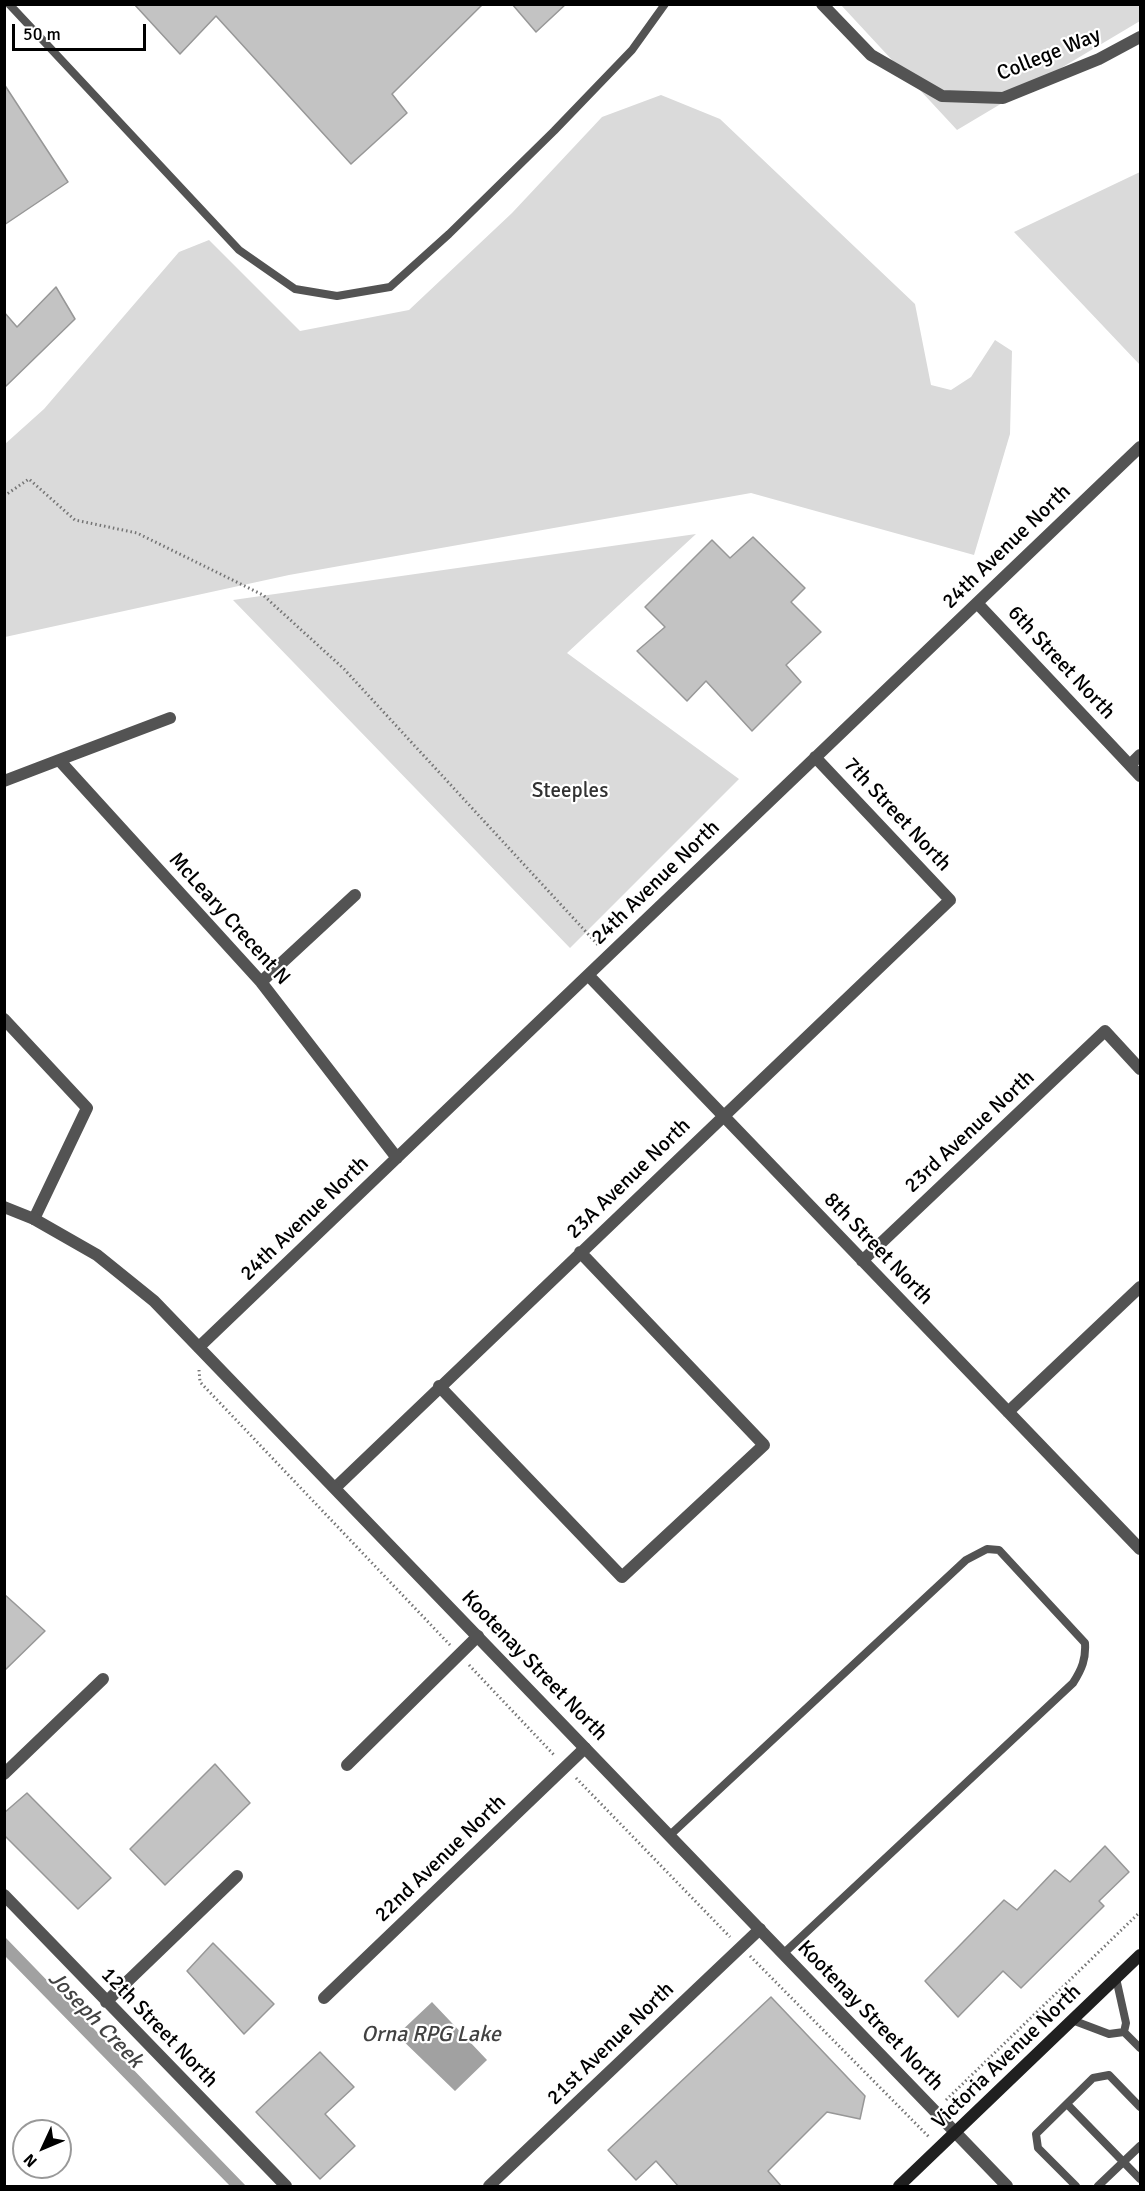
<!DOCTYPE html>
<html>
<head>
<meta charset="utf-8">
<style>
	body { margin:0 }
	#map { position:relative; width:1145px; height:2191px; overflow:hidden; background:#fff; font-family:Signika,sans-serif }
	canvas { display:block }
	.frame { position:absolute; inset:0; border:6px solid #000; pointer-events:none }
	.north { position:absolute; left:12px; top:2119px; width:60px; height:60px; box-sizing:border-box; background:#fff; border:2px solid #999; border-radius:50%; rotate:226deg; font-size:16px; font-weight:700; line-height:24px; text-align:center; color:#000 }
	.north::after { content:''; display:block; margin:auto; width:21px; height:27px; background:#000; clip-path:polygon(50% 0,100% 100%,50% 72%,0 100%) }
	.scale { position:absolute; left:12px; top:24px; width:134px; height:27px; box-sizing:border-box; border:3px solid #000; border-top:0; padding-left:8px; font-size:18px; line-height:21px; white-space:nowrap; color:#000; -webkit-text-stroke:4px #fff; paint-order:stroke }
</style>
</head>
<body>
<div id="map">
<canvas width="1145" height="2191"></canvas>
<div class="frame"></div>
<div class="north">N</div>
<div class="scale">50 m</div>
</div>
<script>
const c = document.querySelector('canvas').getContext('2d');
c.lineJoin = 'round';
function fill(path, color) {
  c.fillStyle = color;
  c.fill(path, 'evenodd');
}
function stroke(path, color, width, dash) {
  c.strokeStyle = color;
  c.lineWidth = width;
  c.lineCap = dash ? 'butt' : 'round';
  c.setLineDash(dash || []);
  c.stroke(path);
}
function drawText(font, color, halo, rows, align = 'center') {
  c.font = font + ' Signika,sans-serif';
  c.lineWidth = 4.5;
  c.setLineDash([]);
  c.textBaseline = 'middle';
  c.strokeStyle = halo;
  c.fillStyle = color;
  for (const [text, x, y, turn = 0] of rows) {
    c.save();
    c.translate(x, y);
    c.rotate((+turn || 0) * Math.PI / 180);
    c.textAlign = isNaN(turn) ? turn : align;
    if (halo) c.strokeText(text, 0, 0);
    c.fillText(text, 0, 0);
    c.restore();
  }
}
const green = new Path2D(`
	M841 5H1140V21L957 130Z
	M661 95 720 119 915 304 931 385 951 390 971 377 995 340 1012 351 1010 434 974 555 751 493 289 575 5 637V444L44 409 179 252 209 240 300 331 409 310 512 213 602 117Z
	M1140 172V365L1014 232Z
	M696 534 567 653 739 779 570 948 233 600Z`);
const water = new Path2D(`
	M4 1937H5L246 2186H230L5 1956Z
	M432 2002 487 2060 455 2091 397 2035Z`);
const building = new Path2D(`
	M134 4H483L392 94 407 113 351 164 216 16 180 54Z
	M512 4H566L536 32Z
	M4 84 68 182 4 225Z
	M56 287 75 319 4 388V312L17 327Z
	M753 537 805 588 791 602 821 632 786 665 801 682 752 731 706 681 687 701 637 651 665 627 645 607 712 540 730 558Z
	M4 1594 45 1631 4 1671Z
	M215 1764 250 1803 165 1885 130 1849Z
	M27 1793 111 1878 78 1909 4 1835V1813Z
	M1105 1846 1129 1872 1099 1901 1104 1906 1021 1988 1003 1971 958 2017 925 1981 1004 1900 1017 1910 1055 1870 1070 1882Z
	M213 1943 274 2004 244 2034 187 1971Z
	M771 1997 865 2096 860 2119 827 2112 768 2171 782 2187H679L656 2161 636 2180 608 2150Z
	M320 2052 354 2087 325 2114 355 2146 320 2179 256 2112Z`);
const path = new Path2D(`
	M4 496 29 479 75 520 137 533 263 595 344 669 599 946
	M199 1370 200 1382 450 1645
	M469 1665 555 1756
	M576 1778 730 1937
	M750 1956 929 2137
	M946 2100 1140 1912`);
const service = new Path2D(`
	M9 4 239 250 295 289 337 296 390 287 449 234 554 131 632 50 665 4
	M669 1836 966 1560 987 1549 999 1550 1085 1643C1086 1659 1082 1669 1073 1683L783 1954
	M1072 2020 1109 2034 1124 2032 1126 2023 1116 1978
	M1124 2032 1140 2048
	M1067 2104 1140 2179
	M1076 2186 1038 2148 1036 2134 1093 2078 1109 2075 1140 2107
	M1098 2186 1140 2146`);
const minor = new Path2D(`
	M822 4 871 55 942 96 1003 98 1099 59 1140 37
	M977 603 1140 776
	M59 760 170 718
	M1130 765 1140 755
	M4 781 59 760 261 982 397 1158
	M588 975 1140 1549
	M261 982 355 895
	M4 1019 87 1108 34 1219
	M862 1261 1105 1031 1140 1069
	M199 1347 1140 447
	M439 1386 622 1577 764 1445 580 1252
	M1008 1412 1140 1287
	M336 1487 950 900 815 757
	M347 1765 478 1636
	M4 1774 103 1679
	M4 1895 286 2186
	M324 1998 585 1748
	M106 2002 237 1876
	M489 2186 760 1929`);
const tertiary = new Path2D(`
	M4 1207 34 1219 97 1255 154 1301 1007 2186`);
const secondary = new Path2D(`
	M899 2186 1140 1955`);
const streetNames = [
	["College Way",1049,55,-22],
	["24th Avenue North",1007,547,-44],
	["6th Street North",1061,663,47],
	["7th Street North",897,815,47],
	["24th Avenue North",656,883,-44],
	["McLeary Crecent N",229,919,48],
	["23rd Avenue North",970,1132,-43],
	["23A Avenue North",629,1179,-44],
	["24th Avenue North",305,1219,-44],
	["8th Street North",878,1249,46],
	["Kootenay Street North",534,1666,46],
	["22nd Avenue North",441,1859,-44],
	["Kootenay Street North",870,2016,46],
	["12th Street North",159,2028,46],
	["21st Avenue North",611,2044,-44],
	["Victoria Avenue North",1007,2057,-44]
];
const parkNames = [
	["Steeples",570,791]
];
const waterNames = [
	["Joseph Creek",95,2020,46],
	["Orna RPG Lake",431,2035]
];
fill(green, '#dadada');
fill(water, '#a1a1a1');
fill(building, '#c3c3c3');
stroke(building, '#979797', 1.5);
stroke(path, '#757575', 3, [1.5, 3]);
stroke(service, '#535353', 8);
stroke(minor, '#535353', 12);
stroke(tertiary, '#535353', 12);
stroke(secondary, '#202020', 12);
drawText('21px', '#000', '#fff', streetNames);
drawText('21px', '#313131', '#fff', parkNames);
drawText('italic 22px', '#424242', '#fff', waterNames);
</script>
</body>
</html>
